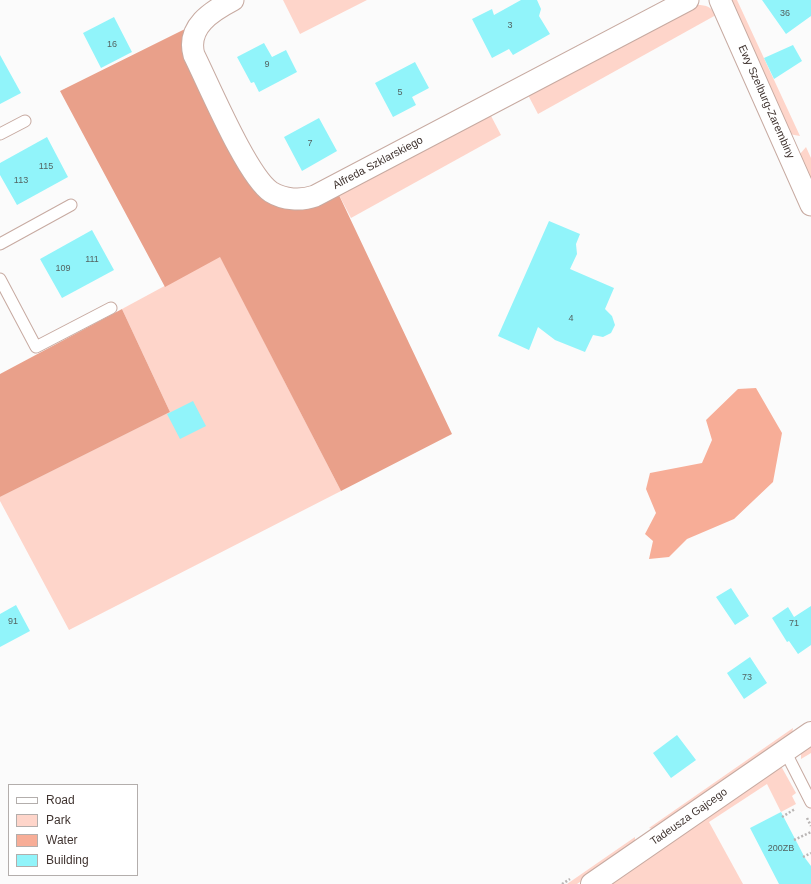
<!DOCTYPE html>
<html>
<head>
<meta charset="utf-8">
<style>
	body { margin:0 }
	#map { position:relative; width:811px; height:884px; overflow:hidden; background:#fbfbfb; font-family:Arial,sans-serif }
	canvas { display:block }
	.legend { position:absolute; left:8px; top:784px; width:130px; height:92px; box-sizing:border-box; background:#fff; border:1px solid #b3aeac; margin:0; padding:5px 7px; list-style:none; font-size:12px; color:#403430 }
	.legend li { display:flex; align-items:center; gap:8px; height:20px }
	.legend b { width:20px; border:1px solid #b3aeac }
</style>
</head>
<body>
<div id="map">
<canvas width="811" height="884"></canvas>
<ul class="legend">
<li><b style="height:5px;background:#fff"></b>Road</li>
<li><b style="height:11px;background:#fed5ca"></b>Park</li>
<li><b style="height:11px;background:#f7ad97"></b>Water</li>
<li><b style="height:11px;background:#91f4fa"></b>Building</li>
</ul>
</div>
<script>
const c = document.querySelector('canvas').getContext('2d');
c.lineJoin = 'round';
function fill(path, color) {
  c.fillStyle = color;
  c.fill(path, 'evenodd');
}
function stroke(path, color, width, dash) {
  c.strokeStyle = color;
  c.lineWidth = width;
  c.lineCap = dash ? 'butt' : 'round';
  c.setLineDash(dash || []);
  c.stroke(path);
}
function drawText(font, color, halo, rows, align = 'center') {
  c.font = font + ' Arial,sans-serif';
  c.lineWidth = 3;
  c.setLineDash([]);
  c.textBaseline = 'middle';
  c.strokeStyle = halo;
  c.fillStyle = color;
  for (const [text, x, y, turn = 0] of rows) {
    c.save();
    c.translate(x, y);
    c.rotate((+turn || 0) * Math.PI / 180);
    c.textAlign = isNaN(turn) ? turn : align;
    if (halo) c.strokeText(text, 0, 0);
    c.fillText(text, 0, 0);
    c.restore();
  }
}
const green = new Path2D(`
	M283 0H367L300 34Z
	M732 0H737L800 136 789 134 732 5Z
	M697 5C707 5 711 7 716 15L538 114 528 95Z
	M490 114 501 135 351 218 338 193Z
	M806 147 811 158V180L800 154Z
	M220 256 341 491 69 630 0 501V497L170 412 122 309Z
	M793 728 792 735 656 830 649 828Z
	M811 745V753L801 759V752Z
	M781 766 796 793 792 796 796 804 781 812 767 784 709 822 743 884H610Z
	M635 837V844L577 884H567Z`);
const forest = new Path2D(`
	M185 29 183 36 257 189 338 193 452 434 341 491 220 257 165 287 60 91Z
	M122 309 170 412 0 497V374Z`);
const water = new Path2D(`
	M756 388 782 433 773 482 734 519 687 539 669 557 649 559 653 541 645 534 656 513 646 489 650 473 702 463 712 440 706 420 738 389Z`);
const building = new Path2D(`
	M521 0H537L541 9 539 16 550 34 513 55 509 49 492 58 472 19 492 9 494 15Z
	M762 0H811V16L786 34Z
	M114 17 132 52 101 68 83 33Z
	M264 43 272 57 286 50 297 72 259 92 254 82 251 83 237 57Z
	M793 45 802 61 774 79 764 58Z
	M0 55 21 93 0 104Z
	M415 62 429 88 412 97 416 105 393 117 375 83Z
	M319 118 337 151 302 171 284 137Z
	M47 137 68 177 17 205 0 175V163Z
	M549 221 580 234 576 244 577 254 570 269 614 288 605 309 612 316 615 325 611 333 603 337 593 335 585 352 555 340 538 327 529 350 498 336Z
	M92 230 114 270 62 298 40 259Z
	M193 401 206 426 180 439 167 414Z
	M731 588 749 616 735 625 716 597Z
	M16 605 30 631 0 647V614Z
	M811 606V645L798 654 789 641 787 642 772 618 788 607 794 617Z
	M750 657 767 683 744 699 727 673Z
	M677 735 696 760 671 778 653 753Z
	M781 812 805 858 811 866V884H779L750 828Z`);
const path = new Path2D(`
	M782 817 795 809
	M807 818 811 826
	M794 840 811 832
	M803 857 811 853
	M562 884 570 879`);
const service = new Path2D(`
	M0 134 25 121
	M0 244 71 205
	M0 279 36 347 111 308
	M785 751 811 802`);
const minor = new Path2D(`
	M233 0C212 11 186 27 194 55 209 85 247 176 271 192 284 200 301 201 315 196L688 0
	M720 0 811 205`);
const tertiary = new Path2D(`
	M592 884 811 733`);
const numberNames = [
	["36",785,14],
	["3",510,26],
	["16",112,45],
	["9",267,65],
	["5",400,93],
	["7",310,144],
	["115",46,167],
	["113",21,181],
	["111",92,260],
	["109",63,269],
	["4",571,319],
	["91",13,622],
	["71",794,624],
	["73",747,678],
	["200ZB",781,849]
];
const streetNames = [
	["Ewy Szelburg-Zarembiny",766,102,66],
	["Alfreda Szklarskiego",378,163,-28],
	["Tadeusza Gajcego",689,817,-35]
];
fill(green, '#fed5ca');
fill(forest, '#e9a08a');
fill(water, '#f7ad97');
fill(building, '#91f4fa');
stroke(service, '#c7aaa1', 13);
stroke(minor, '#c7aaa1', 23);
stroke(tertiary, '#c7aaa1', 24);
stroke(path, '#b9b5b4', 2.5, [2, 2]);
stroke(service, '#fff', 11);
stroke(minor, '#fff', 21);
stroke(tertiary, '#fff', 22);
drawText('9px', '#546462', null, numberNames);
drawText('11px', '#403430', '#fff', streetNames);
</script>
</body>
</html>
